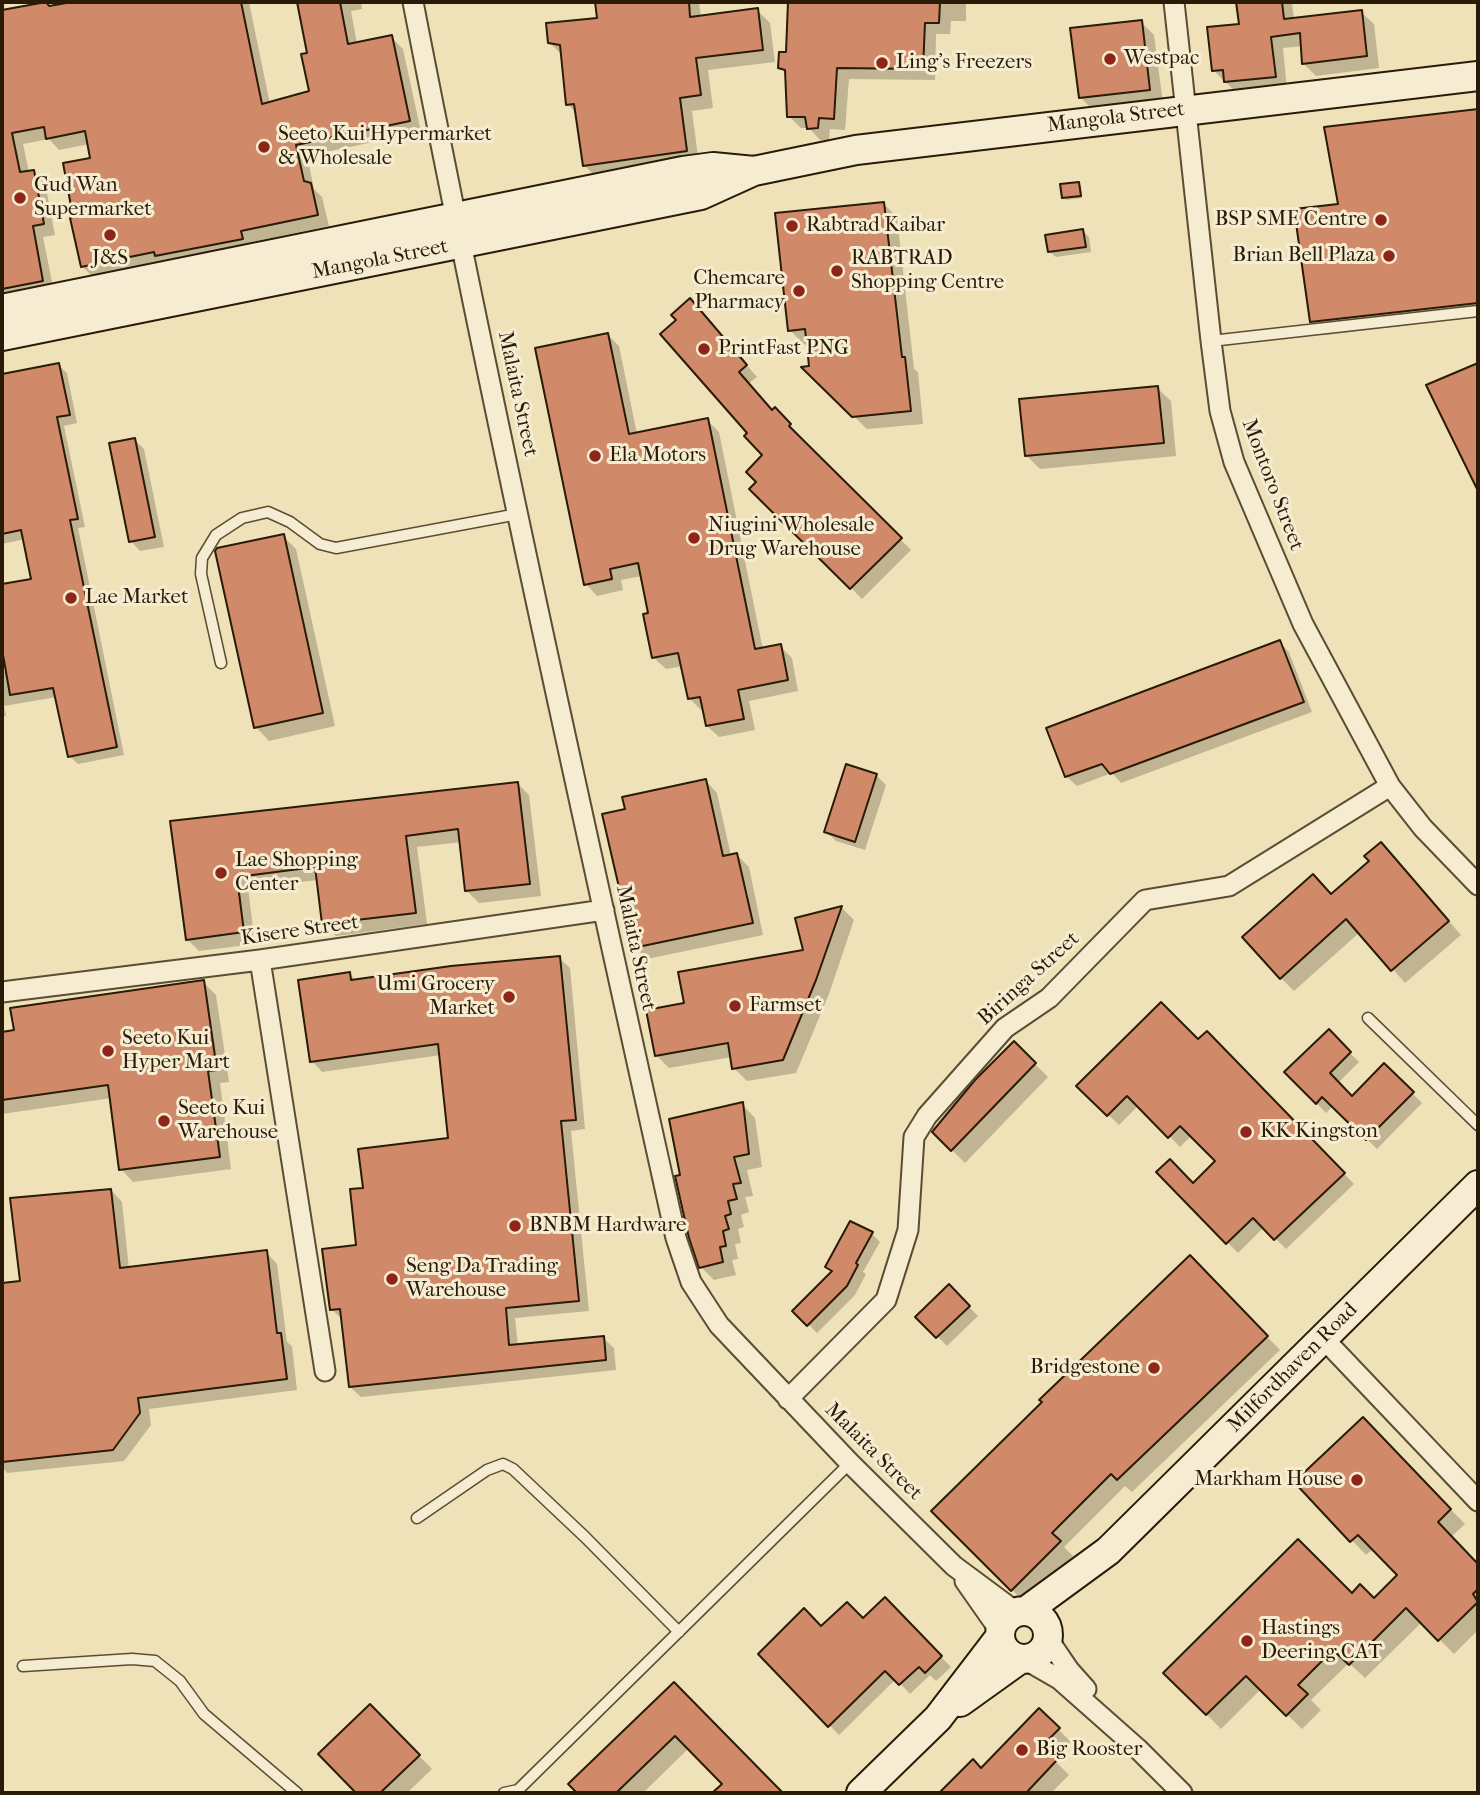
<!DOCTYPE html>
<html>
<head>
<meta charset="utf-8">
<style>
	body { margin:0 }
	#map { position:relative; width:1480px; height:1795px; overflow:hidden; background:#f0e2b8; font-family:"IM FELL French Canon",serif }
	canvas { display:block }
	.frame { position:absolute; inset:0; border:4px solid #291b07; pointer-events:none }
</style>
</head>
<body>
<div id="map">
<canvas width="1480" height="1795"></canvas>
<div class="frame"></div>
</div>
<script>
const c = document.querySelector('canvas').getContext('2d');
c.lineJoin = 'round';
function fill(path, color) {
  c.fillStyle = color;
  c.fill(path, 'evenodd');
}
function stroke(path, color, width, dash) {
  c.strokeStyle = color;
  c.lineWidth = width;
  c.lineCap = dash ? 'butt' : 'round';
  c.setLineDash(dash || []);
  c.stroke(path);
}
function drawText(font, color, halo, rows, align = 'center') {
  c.font = font + ' "IM FELL French Canon",serif';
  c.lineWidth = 6;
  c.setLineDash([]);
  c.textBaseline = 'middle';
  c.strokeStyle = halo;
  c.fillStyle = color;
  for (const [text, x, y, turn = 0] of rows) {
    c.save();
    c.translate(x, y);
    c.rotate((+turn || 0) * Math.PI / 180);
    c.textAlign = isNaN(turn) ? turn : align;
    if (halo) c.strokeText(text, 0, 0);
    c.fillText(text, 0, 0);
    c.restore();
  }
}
const shadow = new Path2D(`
	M81 2H249L270 104 311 92 309 54 299 2H361L362 9 351 11 357 44 391 37 403 49 421 132 307 156 314 189 322 197 329 226 252 242 254 251 94 278 82 266 75 219 92 159 89 144 59 150 49 139 23 144 29 172H33L45 183 55 235 43 237 54 292 2 302V13L47 3 52 7Z
	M597 2H699L701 17 757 10 770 23 775 62 708 70 713 108 692 111 699 164 597 178 584 165 577 114 568 104 562 55 550 43 599 20Z
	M789 2H966V21H951L950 34H936L935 80 849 79 845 130 830 129 829 140H820L809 128H801L789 116 787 74 780 68 788 53Z
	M1238 2H1292L1294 20 1361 12 1374 24 1379 68 1316 76 1304 64 1303 46 1283 48 1287 89 1238 94 1213 70 1240 25Z
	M1141 22 1154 35 1163 103 1094 111 1080 97Z
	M1478 111V317L1325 335 1312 321 1340 205 1326 128Z
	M1078 184 1081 186 1082 198 1066 200 1064 197Z
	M884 204 897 217 914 369 918 372 923 424 867 429 805 369 811 368 808 343 803 344 790 330Z
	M1083 231 1089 237 1091 252 1056 257 1049 251Z
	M700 311 757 377 748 384 773 412 775 409 800 436 799 437 911 550 862 599 752 489 758 482 765 456 749 433Z
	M608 335 619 346 637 434 707 420 719 432 763 650 780 646 792 658 798 691 749 701 755 730 719 737 707 726 704 709 701 710 689 698 683 666 666 669 654 658 650 615 642 576 621 580 623 590 597 596 586 584Z
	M58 365 67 373 77 423 64 426 85 527 78 528 124 755 78 764 69 756 57 697 4 706 6 716 2 717V672L7 671 2 644V586L33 580 25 539 2 544V376Z
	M1478 365V487L1429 385Z
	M1157 388 1171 401 1176 456 1040 469 1026 455Z
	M134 439 144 449 164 547 140 551 131 541Z
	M283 536 296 549 335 726 269 741 256 727Z
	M1279 642 1289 652 1312 712 1121 783 1112 773 1077 786 1067 777 1049 729Z
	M876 775 886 785 865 850 836 841 826 831Z
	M706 781 717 793 731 856 737 855 749 867 763 935 647 959 635 947 627 810Z
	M517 783 529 795 541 896 479 903 467 891 462 842 417 847 427 924 336 936 324 924 318 880 248 888 255 944 199 951 187 939 172 823Z
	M1394 858 1461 935 1405 983 1360 932 1294 991 1281 978 1331 896Z
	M842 908 854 920 829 994 796 1073 747 1081 734 1068 732 1057 669 1068 656 1055 805 951 797 919Z
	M559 958 570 968 585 1129 571 1131 589 1311 515 1318 518 1346 603 1338 614 1348 616 1370 361 1397 350 1387 342 1319 331 1309 358 1247 365 1189 450 1139 441 1055 322 1072 312 1061 350 974 356 981Z
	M203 982 216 995 229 1082 220 1083 231 1169 133 1182 121 1169 112 1098 2 1114V1034Z
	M1328 1031 1359 1062 1338 1083 1352 1098 1384 1065 1422 1103 1377 1149 1333 1106 1326 1113 1287 1072Z
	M1207 1033 1354 1184 1286 1249 1264 1227 1238 1253 1159 1172 1193 1185 1218 1161 1192 1135 1180 1147 1139 1105 1119 1125 1079 1086 1198 1041Z
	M1014 1043 1048 1077 965 1163 934 1132Z
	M742 1104 755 1118 762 1167 747 1170 753 1196 745 1197 749 1212 741 1215 744 1227 738 1229 741 1243 735 1244 738 1259 732 1260 736 1275 714 1280 701 1267 682 1176Z
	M111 1190 122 1202 129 1269 266 1252 277 1264 287 1342 292 1346 297 1390 149 1409 151 1425 124 1461 7 1473 2 1467V1285L22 1282Z
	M872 1234 880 1242 863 1272 866 1274 855 1295 817 1333 795 1311 833 1272 828 1267Z
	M1190 1258 1280 1350 1132 1492 1125 1486 1064 1547 1073 1556 1025 1603 934 1511Z
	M949 1287 978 1316 947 1346 918 1317Z
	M1363 1420 1465 1524 1451 1537 1478 1566V1630L1454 1654 1422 1622 1365 1678 1349 1663 1311 1700 1321 1710 1302 1729 1261 1689 1221 1729 1166 1673 1352 1595 1374 1601 1400 1575 1373 1549 1366 1555 1296 1482Z
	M885 1599 951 1667 936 1681 930 1675 910 1694 896 1679 839 1735 761 1654 822 1628 863 1620Z
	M674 1684 780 1793H714L724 1784 689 1748 643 1793H579L570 1784Z
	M370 1706 432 1769 407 1793H359L320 1754Z
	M1039 1710 1071 1742 1054 1760 1069 1775 1051 1793H941L973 1762 981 1770Z`);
const building = new Path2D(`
	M46 2 49 6 72 2H241L262 104 309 91 301 54 307 53 297 2H340L348 44 392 35 410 121 296 145 304 181 311 183 318 215 241 231 243 239 155 256 154 252 81 267 70 218 73 217 63 163 90 158 85 131 46 139 44 127 12 133 20 172 34 170 44 224 33 226 43 281 2 289V10Z
	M595 2H689L690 17 758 8 763 50 696 58 701 95 680 98 687 151 583 166 574 104 566 105 560 45 548 43 546 23 597 18Z
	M788 2H940L939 23H925L923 69 837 68 834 119 819 118 818 128 807 129 805 117H787L785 70 778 68 779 52H786Z
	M1236 2H1282L1284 19 1362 10 1367 56 1302 64 1300 33 1271 37 1276 77 1224 82 1223 70 1212 71 1207 27 1239 24Z
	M1142 20 1150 90 1079 98 1070 28Z
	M1478 109V303L1310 322 1294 209 1338 204 1324 127Z
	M1079 182 1081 196 1062 198 1060 184Z
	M884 202 902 357H905L911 411 852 417 801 367 809 366 805 329 788 331 775 213Z
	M1083 229 1086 247 1048 252 1045 235Z
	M690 298 747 365 739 372 772 410 775 407 791 424 789 426 902 538 850 589 749 489 756 482 746 472 762 455 744 436 747 433 660 334 676 320 671 315Z
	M608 333 629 434 708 418 755 649 781 644 788 680 738 690 744 719 706 726 700 697 688 699 678 653 652 658 643 614 648 613 638 563 610 569 612 579 584 585 535 348Z
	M59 363 70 415 57 417 78 519 70 520 117 747 68 757 53 688 10 695 2 649V584L31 579 21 530 2 534V374Z
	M1478 363V491L1426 385Z
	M1158 386 1164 443 1025 456 1019 399Z
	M135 438 155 537 129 542 109 443Z
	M284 534 323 713 254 728 215 551 217 548Z
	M1280 640 1304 702 1110 774 1102 764 1065 777 1046 728Z
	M846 764 877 774 855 842 824 832Z
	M706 779 723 856 737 853 753 923 633 948 602 814 625 809 622 797Z
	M518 782 530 884 465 891 458 829 406 836 416 913 322 924 315 867 237 877 244 932 186 940 170 821Z
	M1381 842 1449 921 1391 971 1346 919 1280 979 1242 937 1313 874 1331 894 1369 861 1364 856Z
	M842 906 816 980 783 1060 732 1069 728 1043 655 1056 646 1010 684 1003 678 972 803 950 795 918Z
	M560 956 576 1120 561 1121 579 1301 506 1308 509 1345 604 1336 606 1360 349 1387 340 1309 330 1310 322 1249 356 1245 350 1189 363 1188 358 1149 448 1138 438 1044 310 1062 298 980 350 972 351 980 451 966Z
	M204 980 217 1070 208 1071 220 1157 119 1170 108 1085 2 1100V1032L14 1030 10 1008Z
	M1161 1002 1198 1039 1207 1031 1345 1173 1274 1240 1253 1218 1226 1244 1156 1172 1170 1159 1193 1183 1215 1161 1180 1126 1168 1138 1127 1096 1107 1116 1076 1086Z
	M1329 1029 1351 1052 1330 1073 1352 1096 1384 1063 1414 1092 1366 1140 1322 1097 1316 1104 1284 1072Z
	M1014 1041 1036 1063 951 1151 932 1132 975 1080Z
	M743 1102 749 1154 734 1157 741 1183 733 1184 737 1199 728 1201 731 1214 725 1216 729 1229 723 1231 726 1246 720 1247 723 1262 699 1268 689 1238 675 1176 680 1175 669 1119Z
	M111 1189 120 1268 267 1250 277 1333H281L287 1379 138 1398 140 1413 113 1450 2 1462V1283L20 1281 10 1198Z
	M850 1221 873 1232 856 1263 858 1265 847 1286 807 1326 792 1311 832 1271 825 1267Z
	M1190 1255 1268 1336 1117 1480 1111 1474 1052 1533 1061 1541 1011 1591 931 1511 1042 1402 1039 1400Z
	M949 1284 970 1306 936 1338 915 1317Z
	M1363 1417 1451 1509 1438 1522 1478 1564V1589L1473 1594 1478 1602 1438 1641 1406 1608 1349 1665 1333 1650 1298 1685 1308 1694 1286 1716 1246 1676 1206 1715 1163 1673 1298 1539 1352 1593 1360 1584 1374 1598 1397 1575 1358 1535 1350 1542 1294 1482Z
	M885 1597 942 1656 925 1673 919 1667 899 1685 885 1671 828 1727 758 1654 804 1608 821 1626 847 1602 863 1618Z
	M674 1682 783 1793H712L722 1784 675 1736 616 1793H577L568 1784Z
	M370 1704 420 1755 380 1793H356L318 1754Z
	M1039 1708 1060 1728 1042 1746 1057 1760 1026 1793H939L973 1759 981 1768Z`);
const lane = new Path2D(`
	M1211 341 1478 311
	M221 663 201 574 202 558 216 535 242 518 268 512 290 522 320 544 336 548 518 514
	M1368 1018 1478 1125
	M417 1518 487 1470 503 1464 513 1469 585 1537 679 1632
	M23 1666 132 1659 155 1661 180 1681 204 1714 297 1793
	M504 1793 518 1790 850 1463`);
const street = new Path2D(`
	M413 2C493 415 585 827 676 1238L691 1282 719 1325 850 1463 954 1566 1016 1612
	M1174 2 1211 341 1220 411 1234 462 1303 624 1390 786 1423 828 1478 885
	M260 960 325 1371
	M2 992 260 960 604 910
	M1323 1338 1478 1501
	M788 1399 886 1300 908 1230 914 1137 927 1116 1005 1028 1049 998 1145 900 1229 886 1390 786
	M965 1581 1000 1631
	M1048 1639 1069 1670 1086 1689
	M1026 1660 1059 1679 1137 1748 1182 1793`);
const secondary = new Path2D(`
	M2 309 683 171 713 167 754 171
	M2 336 701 195 754 171 856 150 1478 76
	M1000 1635a24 24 0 1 1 48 0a24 24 0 1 1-48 0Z
	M1026 1611 1108 1551 1478 1185
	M960 1702 1020 1659
	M861 1793 938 1718 1000 1637`);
const markers = [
	[1110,59,7,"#8f2418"],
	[882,63,7,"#8f2418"],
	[264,147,7,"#8f2418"],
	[20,198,7,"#8f2418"],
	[1381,220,7,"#8f2418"],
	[792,226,7,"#8f2418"],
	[110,235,7,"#8f2418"],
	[1389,256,7,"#8f2418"],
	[837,271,7,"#8f2418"],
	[799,291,7,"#8f2418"],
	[704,349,7,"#8f2418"],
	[595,456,7,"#8f2418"],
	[694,538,7,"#8f2418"],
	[71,598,7,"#8f2418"],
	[221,873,7,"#8f2418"],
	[509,997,7,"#8f2418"],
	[735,1006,7,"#8f2418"],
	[108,1051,7,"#8f2418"],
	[164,1121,7,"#8f2418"],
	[1246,1132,7,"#8f2418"],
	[515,1226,7,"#8f2418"],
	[392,1279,7,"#8f2418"],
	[1154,1368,7,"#8f2418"],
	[1357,1480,7,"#8f2418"],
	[1247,1641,7,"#8f2418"],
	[1022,1750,7,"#8f2418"]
];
const poiNames = [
	["Westpac",1124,59],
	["Ling's Freezers",896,63],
	["Seeto Kui Hypermarket",278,135],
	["& Wholesale",278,159],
	["Gud Wan",34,186],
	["Supermarket",34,210],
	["BSP SME Centre",1367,220,"right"],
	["Rabtrad Kaibar",806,226],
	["Brian Bell Plaza",1375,256,"right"],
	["J&S",110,259,"center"],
	["RABTRAD",851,259],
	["Shopping Centre",851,283],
	["Chemcare",785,279,"right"],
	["Pharmacy",785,303,"right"],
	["PrintFast PNG",718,349],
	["Ela Motors",609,456],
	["Niugini Wholesale",708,526],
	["Drug Warehouse",708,550],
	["Lae Market",85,598],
	["Lae Shopping",235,861],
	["Center",235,885],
	["Umi Grocery",495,985,"right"],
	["Market",495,1009,"right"],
	["Farmset",749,1006],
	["Seeto Kui",122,1039],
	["Hyper Mart",122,1063],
	["Seeto Kui",178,1109],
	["Warehouse",178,1133],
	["KK Kingston",1260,1132],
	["BNBM Hardware",529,1226],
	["Seng Da Trading",406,1267],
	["Warehouse",406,1291],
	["Bridgestone",1140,1368,"right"],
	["Markham House",1343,1480,"right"],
	["Hastings",1261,1629],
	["Deering CAT",1261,1653],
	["Big Rooster",1036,1750]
];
const streetNames = [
	["Mangola Street",1116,118,-7],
	["Mangola Street",380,260,-11],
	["Malaita Street",517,394,78],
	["Montoro Street",1272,485,69],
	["Kisere Street",300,931,-8],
	["Malaita Street",635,948,78],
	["Biringa Street",1029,979,-42],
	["Milfordhaven Road",1293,1368,-45],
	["Malaita Street",873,1452,45]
];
fill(shadow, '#0003');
fill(building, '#d08a69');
stroke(building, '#291b07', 2);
stroke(lane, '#5b4d33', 13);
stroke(street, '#5b4d33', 23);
stroke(secondary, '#291b07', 32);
stroke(lane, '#f5ecd1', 10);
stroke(street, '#f5ecd1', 19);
stroke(secondary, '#f5ecd1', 28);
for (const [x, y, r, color] of markers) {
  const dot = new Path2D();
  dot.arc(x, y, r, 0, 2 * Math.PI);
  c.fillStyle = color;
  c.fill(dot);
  stroke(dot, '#f5ecd1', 2.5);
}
drawText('21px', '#291b07', '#f5ecd1', poiNames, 'left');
drawText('21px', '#291b07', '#f5ecd1', streetNames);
</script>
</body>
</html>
